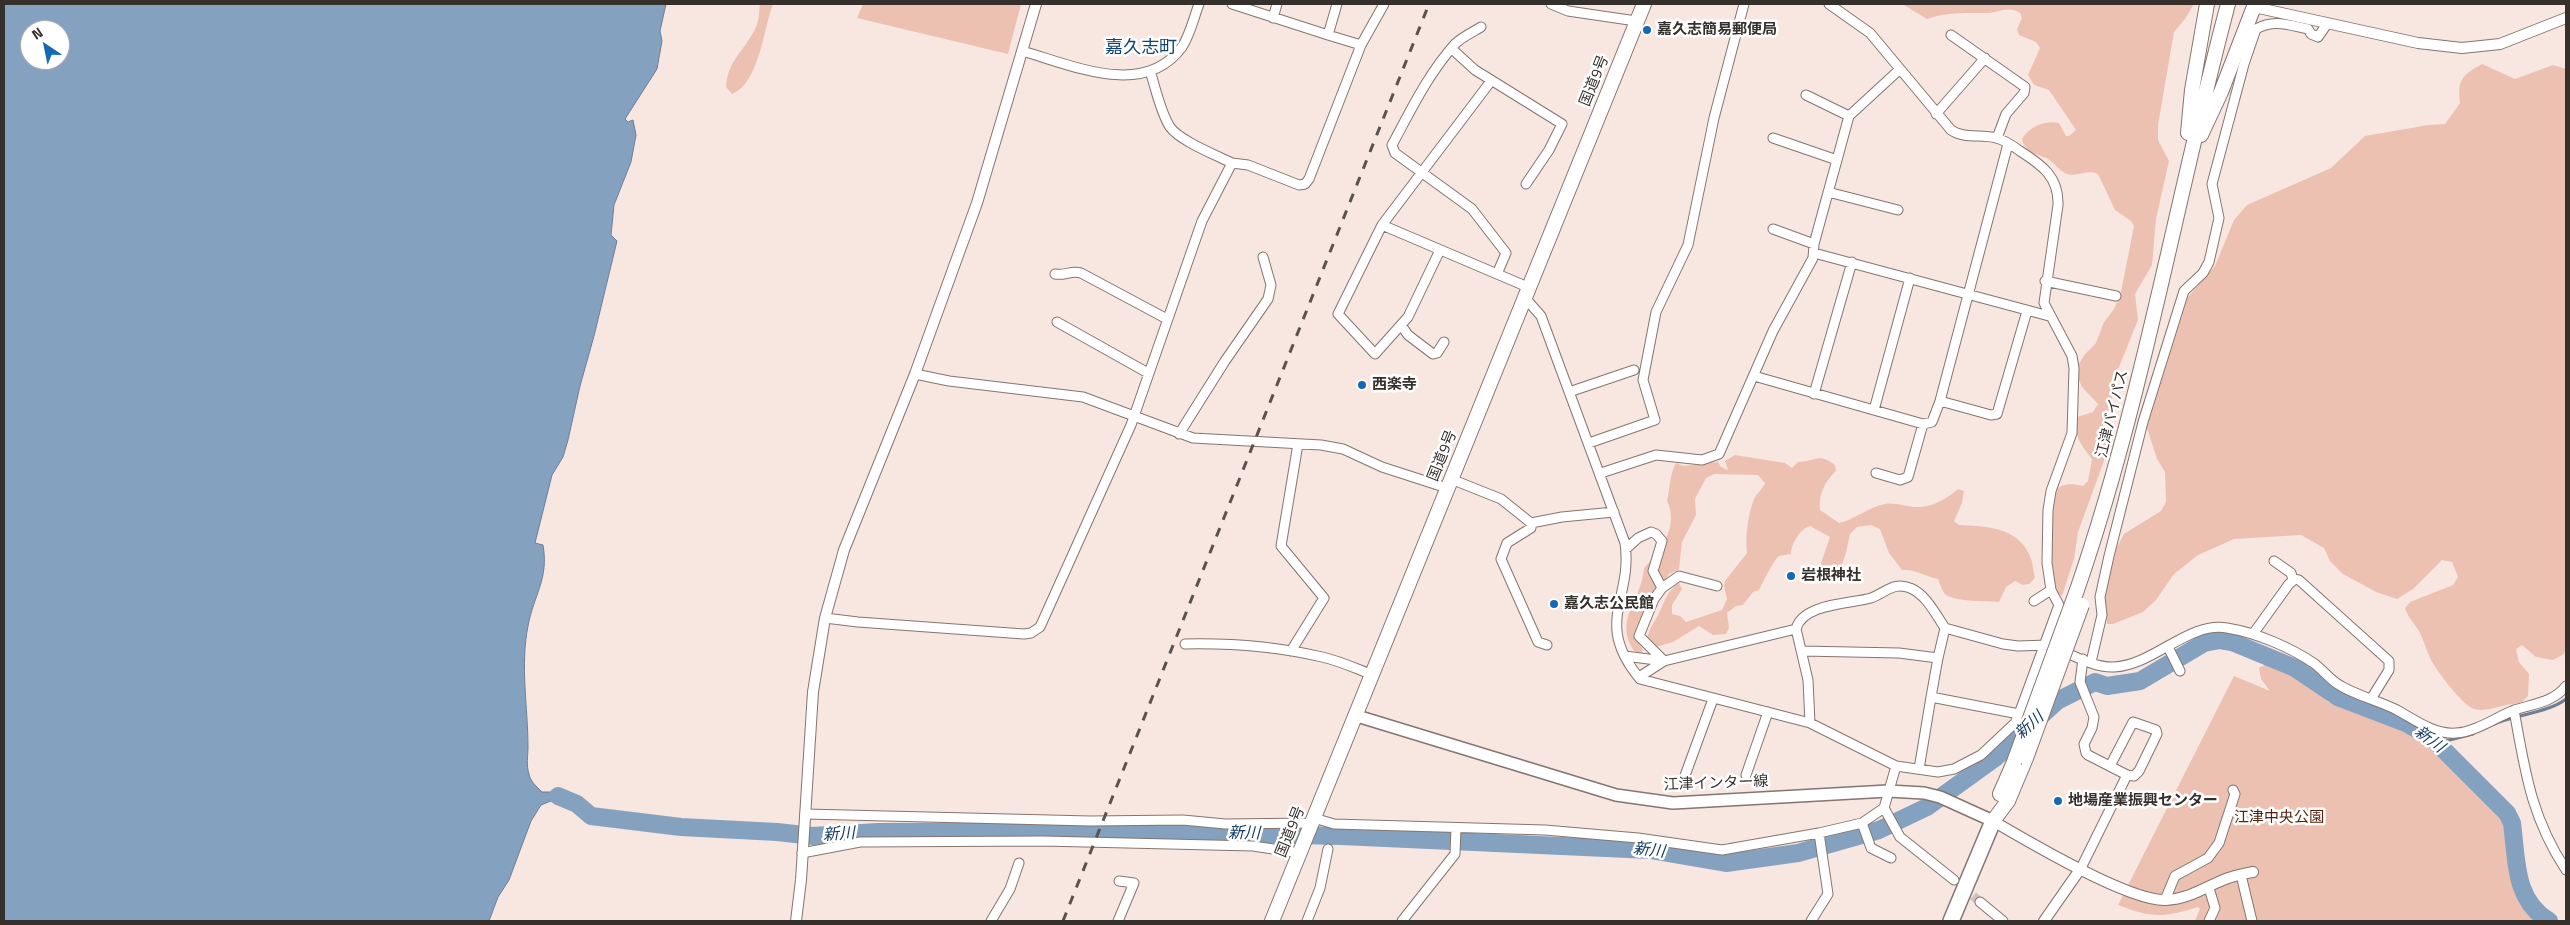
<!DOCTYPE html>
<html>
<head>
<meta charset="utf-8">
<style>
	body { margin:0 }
	#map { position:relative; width:2570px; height:925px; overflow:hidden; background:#f8e7e1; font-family:"Titillium Web",sans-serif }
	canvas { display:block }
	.frame { position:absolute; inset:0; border:5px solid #36302d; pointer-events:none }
	.north { position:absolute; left:20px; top:20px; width:50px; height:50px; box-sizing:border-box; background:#fff; border:1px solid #afacab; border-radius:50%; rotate:326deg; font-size:14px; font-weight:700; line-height:20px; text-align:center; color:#36302d }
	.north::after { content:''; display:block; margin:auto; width:18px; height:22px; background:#1469b7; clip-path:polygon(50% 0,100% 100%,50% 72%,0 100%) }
</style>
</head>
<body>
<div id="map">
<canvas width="2570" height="925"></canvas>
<div class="frame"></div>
<div class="north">N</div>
</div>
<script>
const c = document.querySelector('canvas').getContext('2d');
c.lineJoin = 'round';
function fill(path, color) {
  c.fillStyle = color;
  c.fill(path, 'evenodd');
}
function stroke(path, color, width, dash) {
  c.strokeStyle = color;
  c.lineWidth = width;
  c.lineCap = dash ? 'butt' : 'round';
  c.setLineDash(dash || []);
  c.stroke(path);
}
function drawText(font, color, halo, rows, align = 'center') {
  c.font = font + ' "Titillium Web","Noto Sans JP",sans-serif';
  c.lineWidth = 5;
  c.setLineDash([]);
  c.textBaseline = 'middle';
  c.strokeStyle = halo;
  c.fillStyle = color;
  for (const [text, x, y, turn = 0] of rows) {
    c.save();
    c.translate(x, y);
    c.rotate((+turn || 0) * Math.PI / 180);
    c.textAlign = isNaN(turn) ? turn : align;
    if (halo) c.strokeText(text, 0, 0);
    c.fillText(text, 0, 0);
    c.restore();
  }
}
const green = new Path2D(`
	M760 4H773C764 27 759 84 732 94L726 87C728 59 745 51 756 27 759 21 759 11 760 4Z
	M863 4H1021L1008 54 857 18Z
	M1902 4H2194L2185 19 2174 32 2158 125V140L2169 161 2156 219 2152 265 2135 294 2138 320 2115 377 2108 428 2109 447 2078 532 2074 559 2062 596 2057 592 2052 580V493C2062 483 2070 483 2083 486L2088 481 2092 459C2081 445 2073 435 2077 417L2093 412 2098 404 2082 387 2078 378 2077 367 2085 354 2096 343 2104 322 2114 309 2121 292 2134 226 2131 221 2115 210 2098 174C2089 169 2077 177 2067 174 2059 171 2055 163 2048 159 2037 154 2025 153 2022 139 2029 127 2045 120 2059 123L2066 136H2069L2076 130 2049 90 2034 85 2028 75 2040 48 2036 42 2019 35 2017 29 2022 18 2020 13C2009 5 1998 13 1986 13 1966 13 1946 12 1927 19Z
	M2482 64 2515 79 2553 65 2566 69V646L2564 654 2553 660 2536 657 2522 645 2516 649 2519 662 2529 674 2528 696 2520 704C2505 702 2489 713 2474 709 2462 705 2437 671 2431 660 2426 650 2424 640 2419 631 2414 623 2408 618 2405 608L2410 602 2453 585 2458 577 2452 562 2442 560 2413 589 2397 599 2376 592 2343 574 2330 561 2324 548 2301 535 2234 539 2198 555 2174 574 2156 600 2143 612 2113 624H2107L2105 595 2116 549 2124 534 2161 511 2166 502 2165 472 2157 459 2147 428 2188 297 2215 266 2234 220 2247 205 2331 168 2365 136 2428 125 2445 124 2460 103C2457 80 2462 75 2482 64Z
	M1735 455 1785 463 1792 468 1798 462C1815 462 1818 452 1835 465L1836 471C1825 481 1818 495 1820 510L1839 523C1856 519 1868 507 1885 504 1897 502 1908 508 1920 507 1933 507 1949 497 1958 489L1964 491 1962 503 1954 521 1959 525C1984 526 2017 527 2029 554 2033 561 2033 570 2035 578L2029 584 2023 585 2015 581 2006 587 1999 602C1988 601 1953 602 1945 594 1942 591 1940 584 1938 579 1925 576 1915 569 1902 570L1889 553 1880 529 1871 525 1857 527 1850 534 1846 553 1839 573 1831 583 1815 580 1830 537 1810 526C1800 529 1791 544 1791 554 1787 555 1783 555 1779 556 1775 558 1762 584 1759 590L1753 592 1743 605 1736 606 1727 613 1729 628 1726 634 1713 635 1699 626 1673 642 1656 647 1647 639C1649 628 1655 622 1659 613 1665 601 1667 591 1679 583L1682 589 1672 605V614L1680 616 1686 622 1722 610 1727 599 1724 586 1725 581 1747 553C1745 536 1748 515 1754 499 1757 493 1762 490 1765 483L1758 475 1714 474 1706 478 1695 499 1696 515 1682 542 1679 569 1669 574 1637 628 1635 636 1643 650 1641 654 1634 651C1613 619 1642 600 1644 568 1661 551 1679 526 1667 501 1670 488 1670 472 1676 463L1683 466 1718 462 1721 467 1728 470 1725 461Z
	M2270 662 2285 666 2300 676 2316 688 2328 702 2398 725 2424 737 2501 811C2523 848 2503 889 2539 921H2195L2200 909 2198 907C2163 918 2152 918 2118 905L2234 676 2270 691 2261 679 2259 668Z`);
const water = new Path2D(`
	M4 4H666L660 31 662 41 657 69 625 119 628 122 633 120 636 135 631 162 614 205 611 235 617 241 594 336 580 386 568 440 563 457 552 475 535 543 543 545C549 579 534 594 528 626 520 666 528 707 528 747 528 756 526 765 529 774 530 781 537 787 542 792H555L559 795 556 799 541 805 531 821 509 880 498 897 489 921H4ZM30 30H60V60H30Z`);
const stream = new Path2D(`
	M2494 724C2515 715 2550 712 2566 699
	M2432 738 2442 742 2473 734`);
const river = new Path2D(`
	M558 796 577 804 591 816 681 827 777 832 813 836 878 832 1122 831 1341 836 1650 850 1726 863 1798 853 1879 830 1927 807 1995 758 2057 701 2095 682 2107 686 2140 681 2204 643 2220 640 2232 642 2295 668 2338 697 2406 723 2432 738 2507 813 2512 823C2517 861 2514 900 2549 921`);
const minorTunnel = new Path2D(`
	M1963 887 1980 902`);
const minor = new Path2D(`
	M1232 4 1328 35 1337 4
	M1551 4 1568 11 1636 21
	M1273 18 1277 4
	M1481 27C1473 32 1462 37 1455 44 1428 74 1411 110 1392 145L1395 153 1472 209 1506 253 1497 274
	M1328 35 1361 45 1384 4
	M1951 35 2025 87 2024 93 2006 114 1997 138
	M1452 49 1475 70 1562 124 1549 150 1526 184
	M1022 51C1072 65 1144 99 1182 47 1190 35 1194 17 1199 4
	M1150 71C1156 89 1160 111 1170 127 1180 141 1216 155 1232 163
	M1806 95 1849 116
	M1936 114 1985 58
	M1773 138 1837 160
	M1828 192 1898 210
	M1382 225 1491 81
	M1773 229 1814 244
	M1440 250 1408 317 1375 354 1338 314 1382 225C1431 246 1481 267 1530 288
	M1814 253 2049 316
	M1055 274C1065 276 1071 270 1081 273L1167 319
	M2045 281 2116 296
	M1526 299 1541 316 1625 543C1633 600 1593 622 1640 679L1810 723 1896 766 1938 772 1954 769 1981 755 2015 723 2019 714 2059 605 2051 590 2047 563 2048 510 2051 491 2072 433 2074 368 2072 356 2044 303 2058 205C2059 177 2042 165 2020 151 2013 146 2005 140 1996 138 1981 134 1964 139 1951 130L1870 33 1829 4
	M1057 322 1148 373
	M1401 325 1408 335 1433 354 1437 353 1444 342
	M915 374 949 381 1083 397 1193 438 1321 445 1343 449 1382 467 1447 488
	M1754 376 1923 424 1932 422 1940 401 2008 144
	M1569 392 1634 370
	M1814 394 1852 262
	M1940 401 1991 415 1997 414 2027 311
	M1874 410 1910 278
	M1179 434 1225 361 1268 299 1271 285 1263 257
	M1589 443 1655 420 1643 380 1656 312 1688 245 1714 118 1744 4
	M1601 473 1656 455 1702 460 1719 454 1773 331 1813 258 1814 244 1849 116 1899 70
	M1876 473 1900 480 1908 477 1923 424
	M1451 479 1501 499 1531 523 1562 517 1614 512
	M1531 523V528L1507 543 1501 559 1538 642 1547 645
	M1626 549 1638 538 1651 532 1656 534 1662 541 1653 571 1662 588
	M2274 561 2291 573 2293 580
	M2034 601 2051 590
	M825 618 858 622 1024 634 1031 633 1040 627 1131 425 1202 221 1232 163 1248 165 1299 185 1305 184 1309 179 1361 45
	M1796 629C1803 603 1851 604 1871 598 1885 593 1894 581 1910 588 1926 594 1936 615 1945 628
	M2253 634 2289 584 2295 579 2299 580 2389 661V670L2371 699
	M1185 644C1230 643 1278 647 1322 657 1340 661 1357 669 1373 675
	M2168 647 2180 671
	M2060 650C2076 657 2097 668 2114 667 2154 665 2189 621 2227 628 2257 633 2290 647 2315 664 2324 671 2331 681 2341 686 2358 696 2379 701 2397 710 2415 720 2435 735 2456 733 2475 732 2495 718 2512 711 2531 704 2553 703 2566 686
	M1291 651 1324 598 1281 546 1298 444
	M1802 651 1899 653 1938 658 1931 697 2019 714
	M1625 656 1664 661 1796 629 1808 680 1810 723
	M1938 658 1945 628 2003 644 2018 646 2048 645
	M2083 659 2080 682 2094 717 2092 728 2084 744 2086 753 2088 755 2127 775 2134 776 2139 771 2157 734 2156 730 2133 722 2110 766
	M2091 662 2102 615 2100 597 2109 556 2143 422 2184 291 2203 273 2209 262 2219 218 2212 184 2244 64 2256 29C2274 19 2288 25 2308 29L2311 34 2318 37 2327 24
	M1639 677 1664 661 1639 636 1654 599 1662 588 1679 576 1717 586
	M2514 710C2525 771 2531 817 2566 870
	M1919 769 1931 697
	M1746 775 1768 712
	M1683 781 1713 699
	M1884 808 1900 837 1954 880
	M805 814 1090 821 1183 820 1225 824 1312 823
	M1314 818 1334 824 1545 830 1638 838 1722 850 1819 833 1862 823 1884 808 1896 766
	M1862 823 1871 848 1891 858
	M802 853 860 842 1043 841 1253 846 1300 853
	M2081 868 2127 775
	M2241 875 2252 921
	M2165 900 2175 876 2208 858 2219 843 2235 794 2233 790
	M1980 902 2003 921
	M991 921 1010 889 1019 863
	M1118 921 1134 883 1119 881
	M1307 921 1320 888 1328 849
	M1402 921 1455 854 1456 828
	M1811 921 1828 894 1819 833
	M2209 921 2215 908 2209 888`);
const tertiary = new Path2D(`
	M2254 7 2418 43 2462 48 2500 44 2566 18
	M1993 821C2027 841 2130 902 2166 900 2188 899 2204 888 2223 880 2232 876 2243 874 2253 872
	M796 921 801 880 813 692 825 618 844 550 915 374 977 203 1036 4
	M2044 921 2081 868`);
const secondary = new Path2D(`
	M1357 716 1616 795 1673 803 1888 791 1924 793 1940 797 1993 821`);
const trunk = new Path2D(`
	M2188 133 2192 90 2207 4
	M2201 135 2221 92 2255 4
	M2077 590C2143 399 2176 199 2228 4
	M2000 794 2014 762
	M1993 821 2008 801 2026 758
	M1272 921 1644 4`);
const motorway = new Path2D(`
	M1951 921 1993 821`);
const rail = new Path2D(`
	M1063 921 1429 4`);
const trunkBridge = new Path2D(`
	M2026 758 2082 605
	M2014 762 2077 590`);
const markers = [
	[1647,30,5,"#1469b7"],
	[1362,385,5,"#1469b7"],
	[1791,576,5,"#1469b7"],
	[1554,604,5,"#1469b7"],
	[2058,801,5,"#1469b7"]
];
const poiNames = [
	["嘉久志簡易郵便局",1657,30],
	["西楽寺",1372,385],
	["岩根神社",1801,576],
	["嘉久志公民館",1564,604],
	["地場産業振興センター",2068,801]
];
const streetNames = [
	["国道9号",1595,81,-68],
	["江津バイパス",2113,414,-76],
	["国道9号",1443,456,-68],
	["江津インター線",1716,784,-2],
	["国道9号",1291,832,-68]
];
const parkNames = [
	["江津中央公園",2279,818]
];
const waterNames = [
	["新川",2030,726,-42],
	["新川",2429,740,37],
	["新川",1244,834,1],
	["新川",839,835,-4],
	["新川",1649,851,6]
];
const quarterNames = [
	["嘉久志町",1141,49]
];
fill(green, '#edc1b1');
fill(water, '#85a1c0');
stroke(water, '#6d7f94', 1);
stroke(stream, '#6d7f94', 3);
stroke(river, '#85a1c0', 18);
stroke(minorTunnel, '#d1c2bd', 9, [9, 4.5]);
stroke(minor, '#847570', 11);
stroke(tertiary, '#847570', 12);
stroke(secondary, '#847570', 14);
stroke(trunk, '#847570', 16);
stroke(motorway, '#847570', 18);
stroke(minor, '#fff', 9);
stroke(tertiary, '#fff', 10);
stroke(secondary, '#fff', 11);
stroke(trunk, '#fff', 14);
stroke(motorway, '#fff', 15);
stroke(rail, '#5a524e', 3, [9, 9]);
stroke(trunkBridge, '#847570', 16, []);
stroke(trunkBridge, '#fff', 14);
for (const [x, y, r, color] of markers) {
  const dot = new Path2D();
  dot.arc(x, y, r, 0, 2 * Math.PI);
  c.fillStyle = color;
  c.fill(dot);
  stroke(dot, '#fff', 2);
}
drawText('bold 15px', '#36302d', '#fff', poiNames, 'left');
drawText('15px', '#36302d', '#fff', streetNames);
drawText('15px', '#56200b', '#fff', parkNames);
drawText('italic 16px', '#123c66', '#fff', waterNames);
drawText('18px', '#104375', '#fff', quarterNames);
</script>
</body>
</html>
